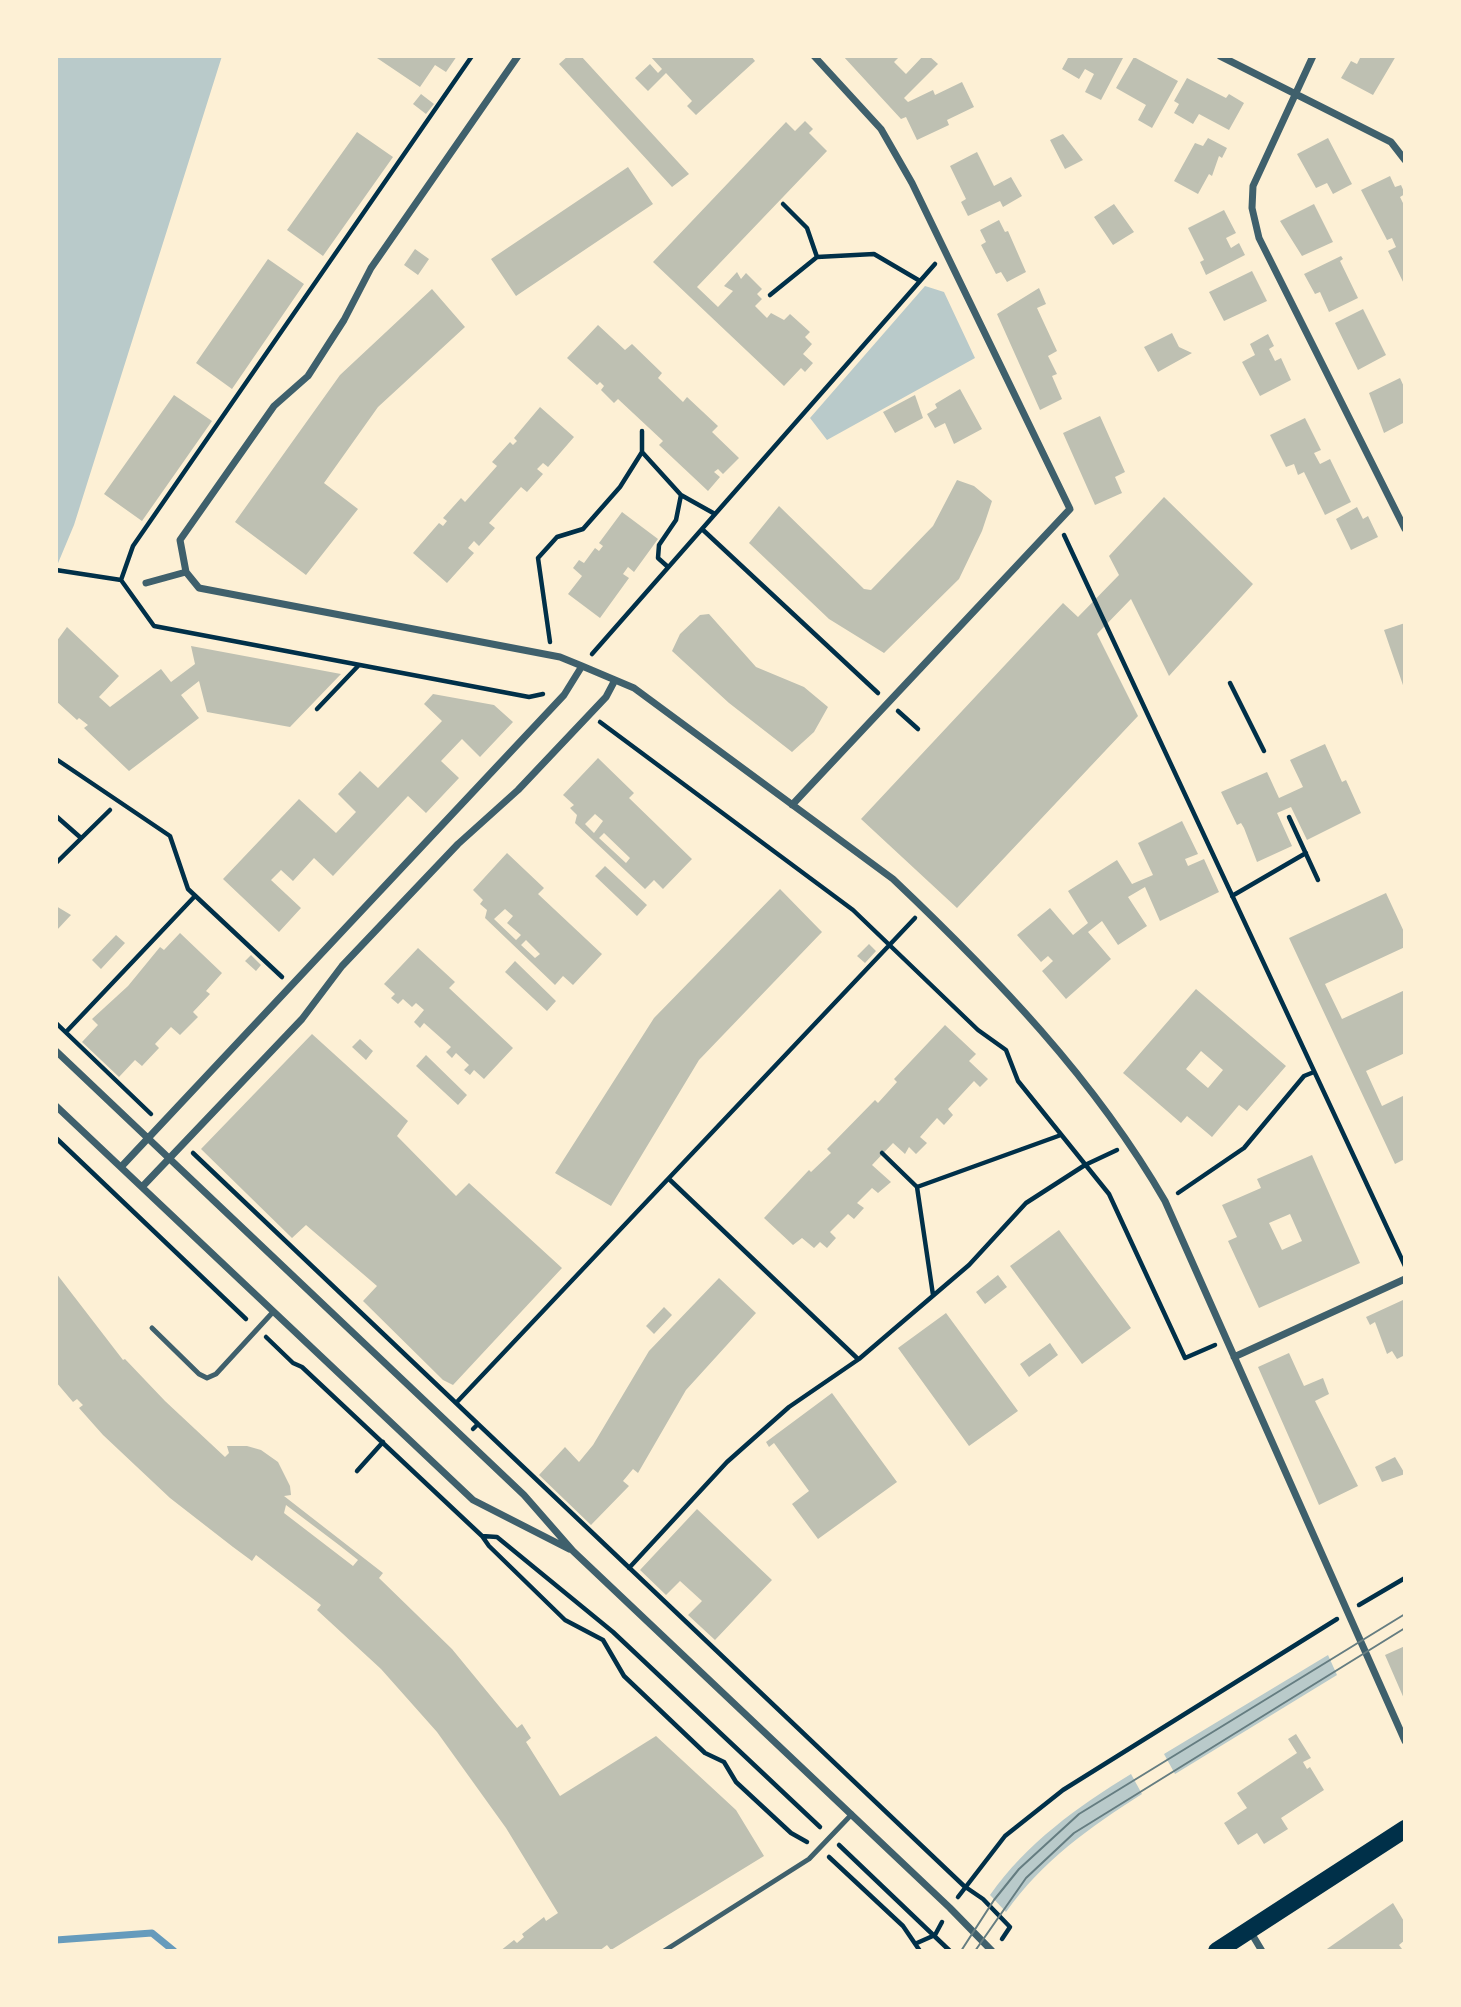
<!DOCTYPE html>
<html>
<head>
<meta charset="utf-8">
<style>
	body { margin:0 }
	#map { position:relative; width:1461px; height:2007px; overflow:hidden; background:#fdf0d5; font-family:"Fira Sans Condensed",sans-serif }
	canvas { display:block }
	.frame { position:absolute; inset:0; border:58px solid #fdf0d5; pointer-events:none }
</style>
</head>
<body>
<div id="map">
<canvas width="1461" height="2007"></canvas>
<div class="frame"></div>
</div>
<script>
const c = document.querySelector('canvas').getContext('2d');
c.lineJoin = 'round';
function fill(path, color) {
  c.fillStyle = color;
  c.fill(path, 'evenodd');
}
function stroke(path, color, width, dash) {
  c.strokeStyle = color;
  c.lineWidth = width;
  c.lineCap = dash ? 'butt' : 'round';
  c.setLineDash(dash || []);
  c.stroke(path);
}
const green = new Path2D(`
	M56 56H222L74 525 56 568Z
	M925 286 944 292 975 358 827 440 810 418Z
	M1328 1655 1337 1675 1175 1774 1164 1754Z
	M1131 1774 1142 1794C1090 1827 1042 1861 1006 1912L990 1895C1027 1843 1077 1807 1131 1774Z`);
const stream = new Path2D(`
	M56 1940 152 1933 174 1951`);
const building = new Path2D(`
	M374 56H457L446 72 435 65 420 87Z
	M568 56H581L689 174 672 187 559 64Z
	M650 56H751L755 61 696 115 687 106 692 101 666 73 648 91 635 78 650 64 658 73 662 69Z
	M843 56H900L894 62 906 74 923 56H929L938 64 904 98 908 102 933 90 935 95 962 82 974 107 947 120 949 125 917 140 906 117 901 119Z
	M1069 56 1123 58 1101 100 1085 92 1094 74 1085 69 1079 79 1062 69Z
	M1361 56H1396L1373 95 1341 78 1351 61 1357 64Z
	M1134 57 1178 81 1152 128 1138 120 1146 105 1116 88Z
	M1187 78 1226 98 1229 94 1244 103 1229 130 1199 114 1193 124 1174 113 1179 104 1174 101Z
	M421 94 434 104 426 114 413 104Z
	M805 121 813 129 809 133 827 151 697 287 718 307 733 291 724 286 737 272 741 279 746 273 762 289 757 294 762 299 755 306 767 318 771 313 784 320 790 314 810 332 805 337 812 344 803 354 813 363 805 372 801 368 784 386 653 262 786 122 795 131Z
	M357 132 393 157 323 256 287 230Z
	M1063 134 1083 160 1065 169 1050 140Z
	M1208 138 1227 148 1222 158 1219 156 1212 176 1209 174 1198 194 1174 181 1195 143 1203 146Z
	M1328 138 1352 184 1333 194 1327 183 1316 188 1297 154Z
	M977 152 994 186 1011 177 1022 196 1003 207 1000 201 968 216 961 202 966 199 950 166Z
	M628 167 653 204 516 296 491 259Z
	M1390 176 1395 187 1401 185 1405 194 1400 197 1405 207V286L1388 251 1396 247 1392 238 1387 240 1361 190Z
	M1114 204 1134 232 1113 245 1094 217Z
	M1314 204 1333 242 1302 256 1280 221Z
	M1224 210 1236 233 1226 238 1231 248 1239 243 1245 255 1206 275 1200 262 1204 260 1188 228Z
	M999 220 1005 232 1008 231 1026 272 1007 282 1001 272 996 274 981 245 986 242 980 230Z
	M415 249 429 259 418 275 404 265Z
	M1341 256 1343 259 1340 261 1358 298 1329 312 1320 292 1315 294 1304 274Z
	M268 259 304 284 232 389 196 363Z
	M1252 271 1267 301 1224 321 1209 292Z
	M1039 288 1046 304 1037 308 1057 351 1048 356 1057 374 1052 376 1062 399 1040 410 997 314Z
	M432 289 465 327 378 407 324 483 358 509 306 575 235 522 340 375Z
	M1363 309 1386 355 1358 370 1335 323Z
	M598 325 625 350 632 344 662 373 658 378 683 402 687 397 718 426 712 432 739 458 723 474 718 469 714 472 720 477 708 491 659 445 663 441 618 399 614 403 601 390 604 386 600 382 597 385 567 358Z
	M1172 333 1179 347 1192 353 1158 372 1144 347Z
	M1268 334 1274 346 1269 349 1275 361 1281 358 1291 380 1260 396 1242 362 1255 355 1250 344Z
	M1400 378 1405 389V422L1384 433 1369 393Z
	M960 389 982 429 954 444 945 423 935 428 927 414 937 408 935 404Z
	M174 395 212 421 142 521 104 494Z
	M915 395 923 418 895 433 883 412Z
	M540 407 574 437 548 467 543 463 537 469 543 474 527 492 521 487 489 523 495 528 479 546 474 541 468 548 474 553 447 583 413 553 439 523 443 526 447 521 443 518 461 498 465 502 497 466 492 462 510 442 513 445 517 441 514 438Z
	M1100 416 1125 472 1115 477 1122 493 1095 505 1063 433Z
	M1305 418 1321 450 1314 453 1320 464 1330 459 1351 502 1325 515 1304 472 1298 475 1294 464 1286 467 1270 435Z
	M957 480 974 486 992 501 982 531 959 579 884 653 829 619 749 543 779 506 864 589 871 590 933 526Z
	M1164 497 1253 584 1169 676 1131 599 1097 634 1138 716 957 908 861 819 1063 603 1078 617 1119 575 1109 556Z
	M1357 507 1363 519 1368 516 1378 537 1351 550 1336 519Z
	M622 512 658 539 634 572 628 567 623 574 629 578 600 618 568 594 582 576 573 568 579 560 584 563 595 548 599 551 603 546 599 543Z
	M709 614 756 667 804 687 828 707 814 732 792 752 729 703 672 651 680 634 700 615Z
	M1405 623V691L1384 630Z
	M67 627 119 676 99 697 110 707 161 669 171 682 195 664 191 646 341 674 290 727 207 712 199 681 181 695 199 718 129 771 84 728 88 725 79 718 77 720 56 701V642Z
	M433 694 494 705 513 722 480 757 462 739 441 761 459 778 426 813 408 796 333 876 314 858 293 881 281 870 271 880 301 908 279 932 223 879 299 799 336 833 356 812 338 794 360 771 378 788 442 721 424 704Z
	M1325 744 1342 782 1346 780 1361 813 1307 840 1291 807 1277 813 1292 846 1257 862 1244 828 1241 823 1237 825 1221 792 1267 772 1279 798 1290 793 1303 787 1290 760Z
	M598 758 634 793 629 798 692 859 663 889 654 880 645 889 575 823 577 815 570 808 574 805 563 795ZM595 814 603 821 594 833 585 824ZM604 833 630 858 626 863 599 838Z
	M1182 821 1198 854 1185 859 1188 866 1204 859 1219 892 1160 921 1145 887 1128 897 1147 926 1118 945 1102 921 1088 932 1111 959 1066 999 1042 971 1053 961 1048 956 1041 962 1017 935 1050 908 1073 935 1088 923 1068 891 1117 860 1132 884 1153 875 1138 843Z
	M507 853 544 888 538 894 602 954 573 985 563 976 555 985 485 918 487 910 480 904 483 900 473 890ZM505 909 513 916 507 923 521 935 516 940 494 919ZM526 940 540 954 535 958 521 945Z
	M605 866 647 905 637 916 595 876Z
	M780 889 822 932 699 1060 611 1206 555 1173 654 1018Z
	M1386 893 1405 934V947L1325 984 1342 1019 1405 990V1053L1366 1071 1382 1106 1405 1095V1159L1395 1164 1289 938Z
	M56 906 71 915 56 931Z
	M180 933 222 973 206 991 210 994 193 1012 198 1017 180 1035 171 1027 155 1044 159 1048 142 1066 135 1060 119 1077 82 1042 98 1025 92 1019 128 986 160 947 164 950Z
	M116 935 125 943 101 969 92 960Z
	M869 944 876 951 865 963 857 956Z
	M418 948 455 982 449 988 513 1048 484 1079 474 1070 470 1075 464 1070 469 1065 456 1053 452 1058 446 1052 451 1047 424 1023 420 1028 414 1022 424 1010 416 1003 412 1007 403 999 398 1004 391 998 395 994 384 984Z
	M251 955 261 965 256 971 245 961Z
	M515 961 556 1001 547 1011 505 972Z
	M1196 989 1286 1066 1247 1111 1239 1105 1212 1137 1187 1116 1181 1123 1123 1073ZM1201 1051 1223 1070 1208 1088 1186 1069Z
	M945 1025 976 1054 969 1061 988 1079 980 1087 974 1081 948 1109 953 1115 944 1125 937 1118 920 1137 927 1143 916 1154 909 1147 905 1154 893 1143 872 1165 891 1182 878 1193 872 1188 857 1203 864 1208 854 1219 848 1214 830 1232 836 1238 827 1248 820 1242 814 1248 802 1238 793 1245 764 1218 809 1170 811 1172 831 1153 827 1149 875 1100 878 1103 897 1082 894 1079Z
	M312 1034 408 1121 397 1136 456 1196 469 1183 562 1268 453 1385 443 1380 363 1301 377 1286 306 1225 292 1238 201 1149Z
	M360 1039 373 1051 366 1060 352 1047Z
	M426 1055 467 1095 458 1105 416 1066Z
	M1312 1155 1360 1263 1259 1308 1228 1241 1237 1237 1222 1205 1261 1188 1257 1179ZM1290 1214 1302 1241 1282 1250 1269 1223Z
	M1059 1230 1131 1328 1082 1364 1010 1266Z
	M56 1273 123 1360 125 1359 165 1401 225 1457 229 1453 227 1446H247L261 1450 278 1462 290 1486 291 1495 284 1496 383 1573 379 1578 452 1649 517 1728 522 1724 531 1738 526 1742 560 1796 656 1736 736 1810 764 1856 611 1950 607 1945 599 1951H500L514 1940 517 1943 524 1937 522 1934 544 1917 546 1921 558 1913 506 1828 437 1732 381 1669 317 1610 321 1605 256 1555 252 1561 233 1547 170 1498 103 1435 79 1408 83 1405 77 1399 73 1402 56 1382ZM286 1505 339 1545 358 1560 353 1566 284 1513Z
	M998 1275 1007 1287 985 1304 976 1292Z
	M719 1278 756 1313 686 1390 638 1473 633 1469 623 1481 629 1486 591 1525 539 1475 565 1447 579 1462 593 1445 649 1351Z
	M1403 1300 1405 1355 1397 1359 1392 1351 1387 1354 1375 1322 1370 1325 1366 1317Z
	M664 1307 672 1315 654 1334 646 1326Z
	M946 1313 1018 1411 969 1446 898 1348Z
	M1050 1343 1058 1355 1029 1377 1020 1364Z
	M1289 1353 1304 1386 1323 1378 1329 1394 1315 1401 1358 1486 1319 1505 1258 1367Z
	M832 1393 897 1482 818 1539 792 1504 809 1491 774 1443 769 1447 766 1442Z
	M1395 1457 1405 1474 1382 1482 1375 1467Z
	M697 1509 772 1580 715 1640 688 1615 702 1601 680 1581 666 1595 640 1570Z
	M1405 1646V1701L1385 1655Z
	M1296 1734 1311 1758 1303 1762 1307 1769 1310 1767 1324 1790 1281 1818 1288 1829 1264 1844 1257 1833 1238 1845 1224 1823 1247 1808 1237 1793 1297 1753 1288 1739Z
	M1393 1903 1405 1923V1940L1399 1945 1402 1949 1400 1951H1324Z`);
const path = new Path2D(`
	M472 56 133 546 121 580 154 626 529 697 543 694
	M783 204 807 228 817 257
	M770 295 817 257 874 254 920 281
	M642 452 681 495 715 514
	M702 529 878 693
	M1064 535 1405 1266
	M668 567 658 558 659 545 676 520 681 495
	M56 570 121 580
	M550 642 538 558 557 537 583 529 620 487 642 452V431
	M592 654 935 264
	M1230 683 1264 751
	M317 709 358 666
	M898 711 918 729
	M600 722 853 910 978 1030 1006 1050 1018 1081 1109 1194 1185 1358 1215 1345
	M56 759 170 836 188 889 282 977
	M56 816 81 838
	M1289 817 1318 880
	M56 863 110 810
	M1232 896 1306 853
	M56 1023 151 1114
	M66 1032 195 896
	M56 1138 246 1319
	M193 1153 456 1403
	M882 1153 917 1187
	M669 1179 858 1359
	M1178 1193 1244 1148 1304 1076 1314 1072
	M933 1295 917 1187 1061 1135
	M266 1337 293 1363 302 1367 482 1536 489 1546 565 1620 603 1640 624 1676 705 1753 724 1762 736 1782 791 1833 807 1842
	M478 1424 964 1886 983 1899 1010 1927 1002 1939
	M473 1429 478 1424 456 1403 915 918
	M357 1471 383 1442
	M482 1536 497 1537 613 1632 820 1827
	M629 1568 727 1462 789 1407 859 1359 969 1265 1026 1203 1085 1165 1117 1150
	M1359 1605 1405 1578
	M839 1845 950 1951
	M829 1857 903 1926 920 1951
	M958 1897 1005 1836 1063 1790 1337 1619
	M917 1943 935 1935 942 1922`);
const service = new Path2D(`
	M152 1328 199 1374 207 1378 216 1374 273 1312
	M664 1951 809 1859 852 1814`);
const minor = new Path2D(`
	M518 56 371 268 344 320 308 376 274 406 180 540 186 572 199 588 560 657 582 666 634 688 893 879C995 976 1094 1078 1165 1201L1405 1741
	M1220 56 1391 142 1405 160
	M1313 56 1253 186 1252 208 1259 238 1405 529
	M146 583 186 572
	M792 805 1070 509 912 183 881 129 814 56
	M56 1051 524 1495 573 1551 950 1908 992 1951
	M56 1106 473 1500 569 1549
	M121 1167 564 695 582 666
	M142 1187 302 1019 342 966 458 844 518 790 606 697 615 680
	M1234 1357 1405 1279
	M1250 1931 1262 1951`);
const primary = new Path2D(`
	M1217 1951 1405 1829`);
const tram = new Path2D(`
	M961 1951 994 1900 1019 1869 1079 1814 1405 1614
	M975 1951 1026 1878 1074 1833 1405 1628`);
fill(green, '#b9caca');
stroke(stream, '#669bbc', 7);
fill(building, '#bec0b2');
stroke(path, '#003049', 4.5);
stroke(service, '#3f606c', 5);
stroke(minor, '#3f606c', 7);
stroke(primary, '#003049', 18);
stroke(tram, '#657d81', 2);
</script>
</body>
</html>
